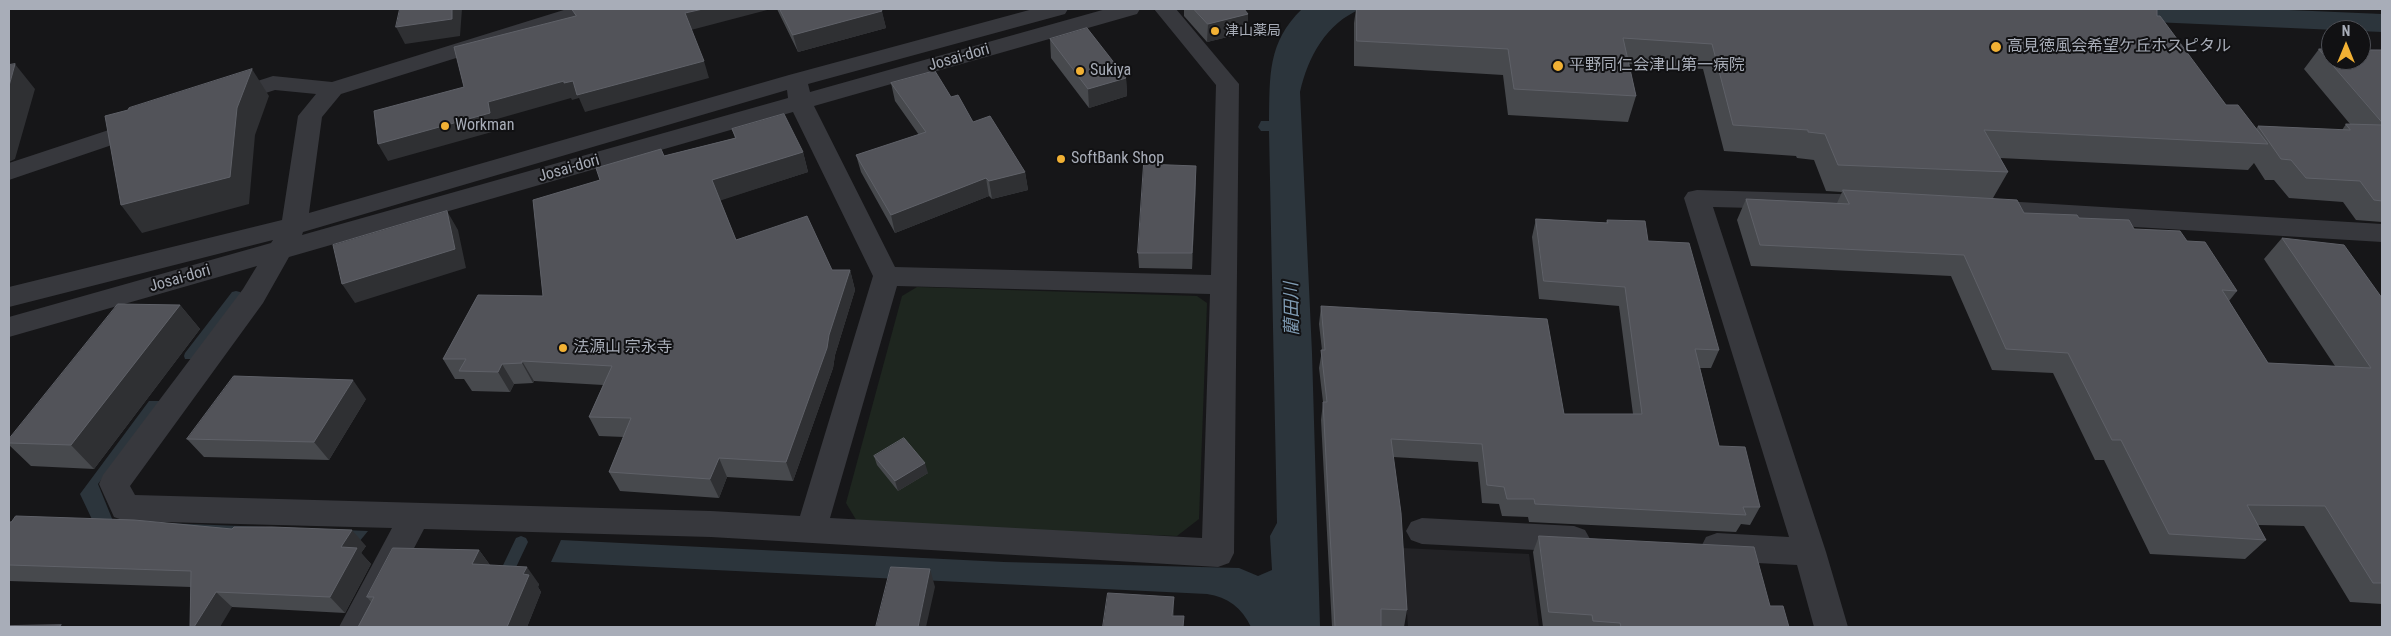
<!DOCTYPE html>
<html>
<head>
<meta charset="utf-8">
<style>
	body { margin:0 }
	#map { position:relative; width:2391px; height:636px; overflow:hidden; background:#161618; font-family:"Roboto Condensed",sans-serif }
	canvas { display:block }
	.frame { position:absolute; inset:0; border:10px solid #a8adb8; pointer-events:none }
	.north { position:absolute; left:2321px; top:20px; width:50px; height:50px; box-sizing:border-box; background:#111113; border:1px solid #4d4f55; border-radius:50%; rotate:0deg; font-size:14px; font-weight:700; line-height:20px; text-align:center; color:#a8adb8 }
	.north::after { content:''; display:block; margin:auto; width:18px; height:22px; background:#f2b134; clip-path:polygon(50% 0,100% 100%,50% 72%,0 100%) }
</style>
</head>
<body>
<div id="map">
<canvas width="2391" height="636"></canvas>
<div class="frame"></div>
<div class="north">N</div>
</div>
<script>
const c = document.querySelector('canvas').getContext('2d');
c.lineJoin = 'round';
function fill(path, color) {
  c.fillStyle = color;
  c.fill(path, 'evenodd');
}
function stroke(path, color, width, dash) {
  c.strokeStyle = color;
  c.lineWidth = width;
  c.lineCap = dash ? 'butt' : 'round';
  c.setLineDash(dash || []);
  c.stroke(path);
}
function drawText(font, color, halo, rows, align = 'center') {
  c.font = font + ' "Roboto Condensed","Noto Sans JP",sans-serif';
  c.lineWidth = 4;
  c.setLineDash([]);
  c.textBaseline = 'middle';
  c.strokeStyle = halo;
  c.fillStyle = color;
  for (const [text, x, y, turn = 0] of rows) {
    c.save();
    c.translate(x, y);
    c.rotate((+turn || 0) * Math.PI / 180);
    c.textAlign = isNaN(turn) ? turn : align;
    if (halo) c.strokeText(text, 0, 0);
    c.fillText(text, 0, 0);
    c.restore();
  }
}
const built = new Path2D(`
	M1402 548 1529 554 1539 627H1408Z`);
const green = new Path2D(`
	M917 287 1197 296 1207 303 1199 519 1177 536 858 523 846 503 902 296Z`);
const water = new Path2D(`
	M1302 9H1361C1326 23 1308 57 1300 92L1312 353 1320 627H1251C1242 608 1228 597 1207 594L551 562 561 540 1004 562 1239 568 1258 576 1272 570 1270 536 1277 523 1269 131H1261L1258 127 1261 121H1269C1270 76 1267 43 1302 9Z
	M1855 9H2266L2382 14V32Z
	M149 401H161L98 484 113 521 368 531 359 542 98 532 80 494Z`);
const stream = new Path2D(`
	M236 291 240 292 242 295 240 298 195 359H185L184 356 185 353 232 292Z
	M521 536 526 538 528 542 510 580 508 585 503 586 498 585 496 580 516 538Z`);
const minor = new Path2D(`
	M567 9H600L597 14 341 94 322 117 309 213 789 75 1033 9H1068L1065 14 808 84 810 92 1106 9H1140L1137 14 814 106 895 267 1211 275 1216 85 1154 9H1176L1239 84 1234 553 1229 563 1218 567 711 537 424 529 373 627H339L392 528 125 521 114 517 99 484 103 475 243 289 257 266 9 337V317L271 243 273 240 9 307V287L282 220 298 116 316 94 275 90 228 105 220 103 216 98 220 93 273 76 332 82ZM787 90 788 98 302 235 303 232ZM793 112 873 276 800 516 711 511 135 495 130 486 263 303 289 257ZM897 286 1210 294 1202 538 830 518Z
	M145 118 153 121 157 126 153 131 9 180V163Z
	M1697 190 1874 195 1883 197 1887 203 1883 209 1874 211 1713 207 1826 552 1848 627H1814L1797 565 1717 561 1706 557 1701 547 1706 537 1717 533 1789 537 1684 198 1688 192Z
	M1987 200 2382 224V242L1987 218 1978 215 1974 209 1978 203Z
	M1422 518 1574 526 1585 530 1590 539 1585 548 1574 552 1422 544 1411 540 1406 531 1411 522Z`);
const wall = new Path2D(`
	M777 9H881L886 28 798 52Z
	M1184 9H1244L1248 32 1207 42 1184 16Z
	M1356 9H2157V16L2226 105 2256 129 2258 126 2342 130 2346 124H2350L2304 69 2319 49 2382 50V222L2356 220 2343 202 2289 198 2274 180H2265L2254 163 2248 170 2000 158 2008 172 1993 198 2024 213 2079 218 2187 241 2237 291 2229 301 2268 363 2335 366 2264 259 2282 238 2382 298V604L2350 602 2304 526 2258 525 2266 540 2245 559 2150 554 2104 460H2095L2053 373 1992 370 1951 276 1751 266 1737 220 1746 199 1837 203 1842 192 1826 191 1814 160 1797 158 1796 156 1724 151 1703 69 1629 64 1636 96 1628 122 1508 115 1503 75 1354 66V23Z
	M1050 39 1126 78 1127 96 1089 108 1051 58Z
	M891 83 951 97 973 122 1025 172 1028 190 992 199 989 196 895 233 861 172 856 155 919 135 895 101Z
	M732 129 803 152 808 172 720 200 736 240 832 270H850L855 290 835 355 833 368 793 481 727 477 719 498 620 491 609 472 624 437 599 436 589 417 603 385 534 381 533 383 514 384 510 392 472 391 464 379H455L443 359 543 296 664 156 735 138Z
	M1196 182 1192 269 1139 268 1138 253Z
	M1536 219 1606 223 1607 220 1648 241 1719 350 1711 368H1700L1719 446 1760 507 1750 525 1741 524 1736 532 1529 522 1528 517 1502 516 1499 504 1482 503 1478 462 1393 457 1407 610 1404 627 1381 626V627H1332L1321 420 1323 402 1319 368 1322 350 1319 324 1321 306 1564 414H1633L1619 306 1539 299 1532 237Z
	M180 305 200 329 94 469 31 466 9 445V439Z
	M366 399 329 460 204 457 187 439Z
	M874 456 928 473 898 491 877 465Z
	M9 522 366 546 361 553 371 564 345 613 232 607 191 587 9 581Z
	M1539 536 1770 606 1789 627H1543L1533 552Z
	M479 550 490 565 539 584 538 587 541 592 527 627H358L371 602 367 597Z`);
const shadedWall = new Path2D(`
	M452 9H462L460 36 405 44 396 27Z
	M703 9H771L691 30 685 13Z
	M882 11 886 28 798 52 793 35Z
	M1248 14V32L1207 42 1208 24Z
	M704 61 709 78 585 112 579 98 572 100 571 98 497 119 499 130 388 161 378 144 488 102 564 81H573Z
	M15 64 35 89 15 159 9 162V86Z
	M252 69 269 96 255 135 249 204 142 233 121 205 237 108Z
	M1126 78 1127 96 1089 108 1088 89Z
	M803 152 808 172 719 201 712 180Z
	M1196 166V182L1192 269V253Z
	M1025 172 1028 190 992 199 989 181Z
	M986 178 989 196 895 233 891 215Z
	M447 211 458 230 466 268 355 303 342 284Z
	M850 270 855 290 835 355 833 368 793 481 786 462 829 335Z
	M180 305 200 329 94 469 71 445Z
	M522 361 534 381 533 383 522 363Z
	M502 364 514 384 510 392 498 372Z
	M353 380 366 399 329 460 314 442Z
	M719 458 727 477 719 498 710 479Z
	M925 463 928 473 898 491 895 481Z
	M352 530 366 546 361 553 371 564 345 613 330 597 341 547Z
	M479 550 492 568 472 564Z
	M527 567 539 584 538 587 541 592 527 627H507L523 574Z
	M930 569 935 587 926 627H918Z
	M216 592 232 607 220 627H194Z
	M1174 597V614L1173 627 1172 616Z`);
const building = new Path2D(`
	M400 9H452V19L396 27Z
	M572 9H703L685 13 704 61 577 95 573 81 564 83V81L488 102 490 113 378 144 374 111 464 87 454 47 576 16Z
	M780 9H881L882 11 793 35Z
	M1194 9H1244L1248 14 1208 24Z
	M1357 9H2157V16H2160L2226 105H2238L2268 144 1984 130 2008 172 1838 165 1825 134 1808 132V130L1733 125 1712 44 1623 38 1636 96 1514 89 1508 49 1357 41Z
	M1087 28 1126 78 1088 89 1050 39Z
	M2319 49H2331V60H2361V50H2382V122Z
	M15 64 9 86V65Z
	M252 69 237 108 230 177 121 205 105 116 128 110 129 108Z
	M935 71 951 97 958 95 973 122 990 116 1025 172 989 181 986 178 891 215 856 155 926 132 891 83Z
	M784 114 803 152 712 180 736 240 807 216 832 270H850L829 335 827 348 786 462 719 458 710 479 609 472 631 418 589 417 612 366 522 361V363L502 364 498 372 459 371 466 359H443L478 295 543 296 533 200 600 180 596 168 661 149 664 156 736 138 732 129Z
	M2346 124 2382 125V201L2374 200 2360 181 2306 178 2291 160 2281 159 2258 126 2350 130Z
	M1144 164 1196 166 1192 253H1138Z
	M1843 190 2017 200 2024 213 2077 215 2079 218 2129 220 2134 229 2180 231 2187 241 2205 242 2237 291 2222 290 2268 363 2371 368 2282 238 2344 245 2382 298V583H2373L2325 506 2247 505 2266 540 2169 534 2121 440H2112L2068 353 2006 349 1964 255 1760 245 1746 199 1849 204Z
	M447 211 455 249 342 284 333 245Z
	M1536 219 1608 223 1607 220 1645 221 1648 241 1689 243 1719 350 1695 349 1719 446 1745 447 1760 507H1743L1746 515 1535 504 1534 499H1507L1504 487 1487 485 1482 444 1391 439 1401 513 1407 610 1381 609V627H1335L1323 402H1327L1321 350H1325L1321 306 1547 319 1564 414H1642L1625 287 1544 281Z
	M118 304 180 305 71 445 9 443V439Z
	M234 376 353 380 314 442 187 439Z
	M904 438 925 463 895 481 874 456Z
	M16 516 134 520 232 529 234 527H272L352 530 341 547 357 548 330 597 216 592 194 627H190L191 571 9 565V522H11Z
	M1539 536 1754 547 1770 606H1783L1789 627H1621L1620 623 1593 621 1592 615 1549 612Z
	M393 548 479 550 472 564 527 567 523 574 529 575 507 627H358L374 597H367Z
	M891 567 930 569 918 627H876Z
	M1108 593 1174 597 1172 616H1184L1183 627H1103Z
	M61 625 58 627H9V626Z`);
const markers = [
	[1215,31,5,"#f2b134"],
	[1996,47,6,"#f2b134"],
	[1558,66,6,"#f2b134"],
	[1080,71,5,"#f2b134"],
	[445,126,5,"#f2b134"],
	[1061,159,5,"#f2b134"],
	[563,348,5,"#f2b134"]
];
const farPoinames = [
	["津山薬局",1225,31]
];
const poiNames = [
	["高見徳風会希望ケ丘ホスピタル",2007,47],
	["平野同仁会津山第一病院",1569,66],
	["Sukiya",1090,71],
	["Workman",455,126],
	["SoftBank Shop",1071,159],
	["法源山 宗永寺",573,348]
];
const streetNames = [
	["Josai-dori",959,58,-16],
	["Josai-dori",569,169,-16],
	["Josai-dori",180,279,-16]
];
const waterNames = [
	["藺田川",1293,309,-91]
];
fill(built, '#222225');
fill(green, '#1e261f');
fill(water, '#2c353c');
fill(stream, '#2c353c');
fill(minor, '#37383d');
fill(wall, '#47494d');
fill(shadedWall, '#2f3033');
fill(building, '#525359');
stroke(building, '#5f6168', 1);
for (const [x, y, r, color] of markers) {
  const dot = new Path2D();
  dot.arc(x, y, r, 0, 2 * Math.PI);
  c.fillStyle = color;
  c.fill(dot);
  stroke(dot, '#111113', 2);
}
drawText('14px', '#a8adb8', '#111113', farPoinames, 'left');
drawText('16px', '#a8adb8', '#111113', poiNames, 'left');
drawText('16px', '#a8adb8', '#111113', streetNames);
drawText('italic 18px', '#7f9bb3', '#111113', waterNames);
</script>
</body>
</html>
